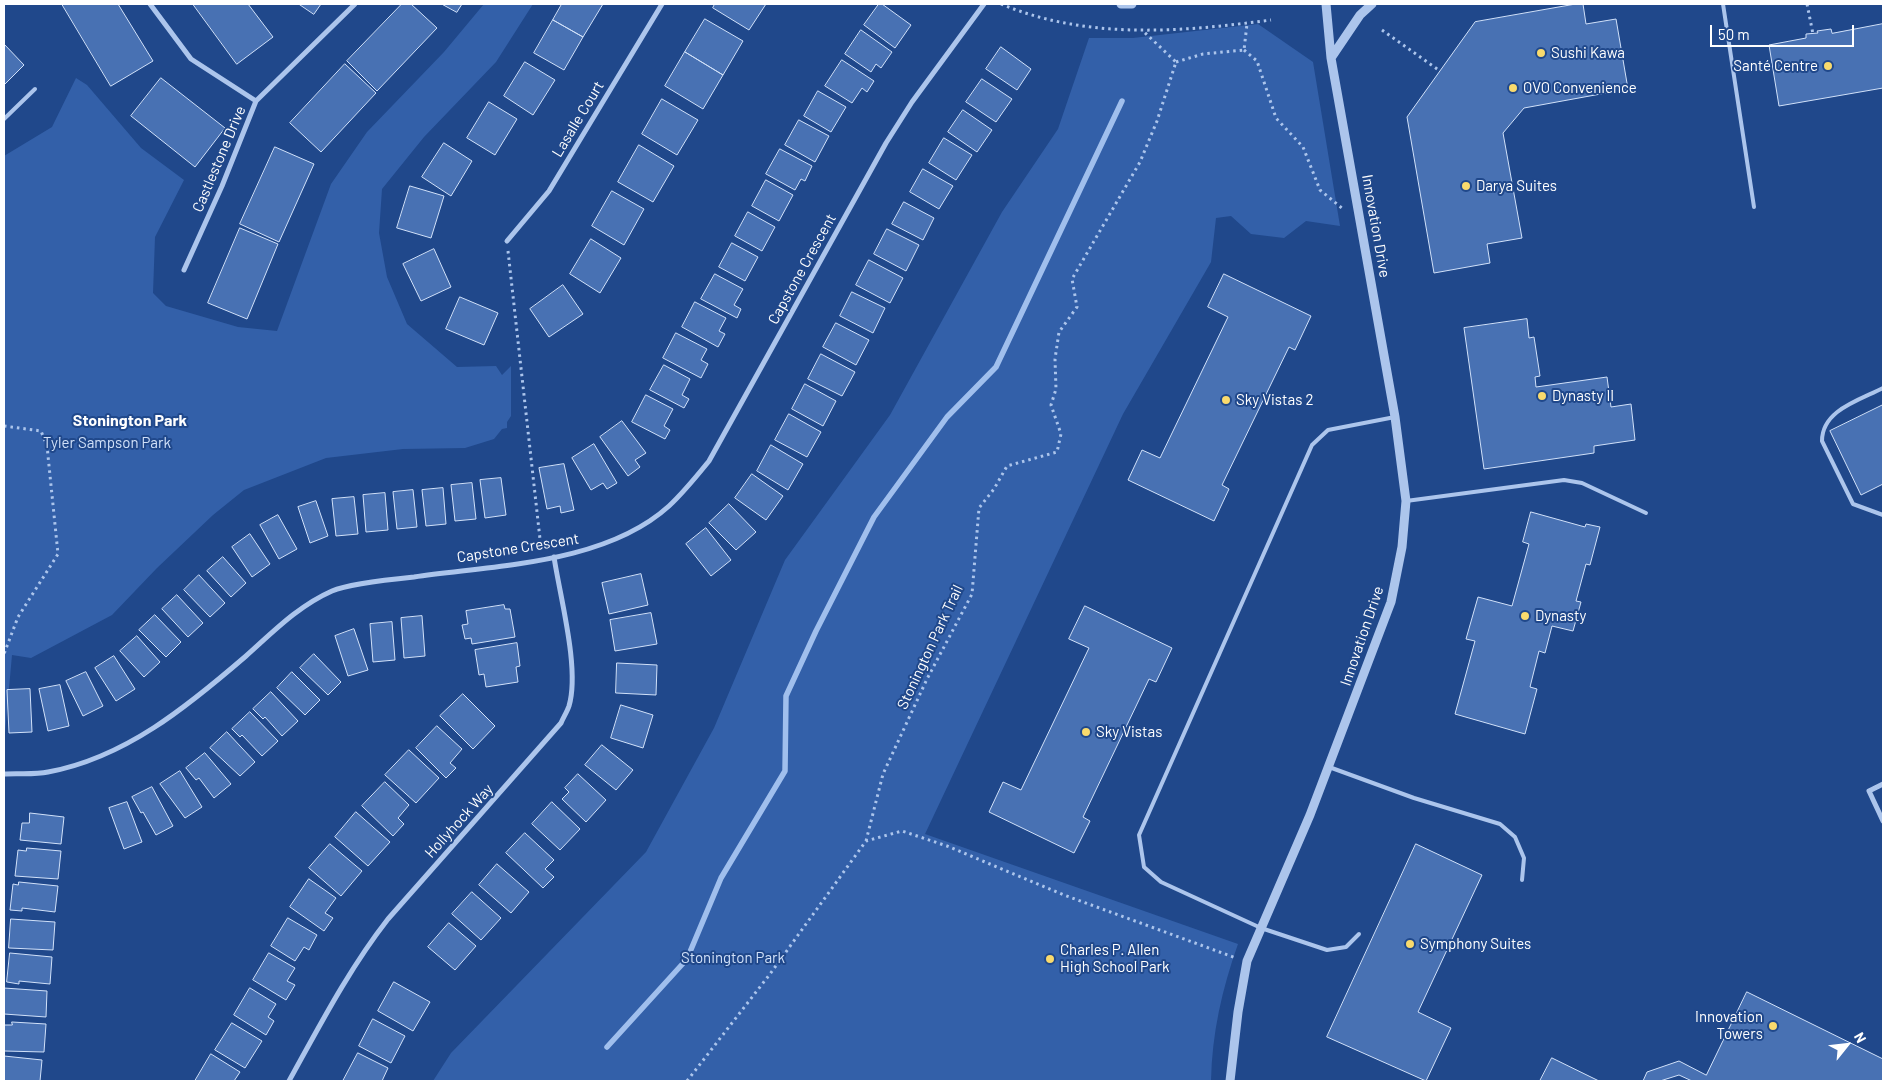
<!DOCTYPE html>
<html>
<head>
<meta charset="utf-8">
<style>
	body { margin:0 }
	#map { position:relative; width:1887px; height:1085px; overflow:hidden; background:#20488b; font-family:Barlow,sans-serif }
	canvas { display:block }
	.frame { position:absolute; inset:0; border:5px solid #fff; pointer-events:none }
	.north { position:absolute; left:1822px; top:1020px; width:50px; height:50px; -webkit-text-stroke:4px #20488b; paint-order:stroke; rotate:61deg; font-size:14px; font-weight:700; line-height:20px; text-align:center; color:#fff }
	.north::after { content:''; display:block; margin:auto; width:18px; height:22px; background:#fff; clip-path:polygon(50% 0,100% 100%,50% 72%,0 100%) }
	.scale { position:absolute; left:1710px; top:25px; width:144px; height:22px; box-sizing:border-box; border:2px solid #fff; border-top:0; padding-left:6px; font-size:15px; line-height:18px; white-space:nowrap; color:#fff; -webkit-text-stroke:4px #20488b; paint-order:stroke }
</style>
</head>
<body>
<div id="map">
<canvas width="1887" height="1085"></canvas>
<div class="frame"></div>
<div class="north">N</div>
<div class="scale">50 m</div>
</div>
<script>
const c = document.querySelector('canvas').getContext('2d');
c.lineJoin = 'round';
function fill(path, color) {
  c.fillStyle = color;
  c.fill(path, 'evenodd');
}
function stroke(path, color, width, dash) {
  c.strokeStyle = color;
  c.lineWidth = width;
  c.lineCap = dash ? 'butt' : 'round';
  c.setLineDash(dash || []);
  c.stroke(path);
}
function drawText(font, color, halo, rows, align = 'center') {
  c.font = font + ' Barlow,sans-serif';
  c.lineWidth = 4;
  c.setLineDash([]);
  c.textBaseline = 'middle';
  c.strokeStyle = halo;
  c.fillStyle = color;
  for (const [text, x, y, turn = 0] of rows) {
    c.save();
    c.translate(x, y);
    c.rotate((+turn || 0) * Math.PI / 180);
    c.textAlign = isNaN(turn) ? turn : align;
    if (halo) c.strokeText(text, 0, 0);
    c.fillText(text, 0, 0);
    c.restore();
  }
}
const green = new Path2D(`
	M484 4H533L496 62 424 137 382 189 379 233 387 277 407 324 457 367 496 366 502 375 511 366V416L507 422V428L502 429 494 439 465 448 403 449 326 458 244 490 213 515 157 568 112 615 31 658 12 655 4 744V156L52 127 76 78 87 85 141 148 184 180 155 237 153 293 166 306 238 327 277 331 331 184 367 132 444 52Z
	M1258 24 1313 62 1340 226 1306 221 1284 238 1251 234 1231 216 1216 218 1211 262 1123 414 925 834 1238 944C1222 989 1212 1033 1211 1081H433L451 1053 646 852 714 728 785 560 890 415 1002 212 1058 129 1089 38H1133Z`);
const stream = new Path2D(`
	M607 1047 687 959 721 878 785 771 786 696 816 631 874 517 947 417 996 367 1122 101`);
const building = new Path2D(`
	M62 4H118L153 61 111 86Z
	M193 4H248L273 37 237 64Z
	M299 4H321L314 14Z
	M402 4H411L437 28 377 91 347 61Z
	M442 4H462L457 12Z
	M562 4H603L583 37 553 20Z
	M715 4H766L749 30 713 8Z
	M879 4H882L911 25 895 48 864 25Z
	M1576 4H1583L1586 24 1616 19 1628 89 1524 108 1503 133 1522 238 1487 244 1490 263 1434 273 1407 117 1475 22Z
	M705 19 743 41 723 75 685 52Z
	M553 20 583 37 564 70 534 53Z
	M1883 24V88L1779 106 1769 45 1806 38V34L1818 33 1817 31 1831 29 1832 33Z
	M861 30 892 52 881 68 876 64 871 72 845 54Z
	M4 44 24 65 4 85Z
	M1001 47 1031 69 1017 90 986 69Z
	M685 52 723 75 703 109 665 86Z
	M842 60 874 81 867 92 862 88 852 103 825 86Z
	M525 62 555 80 533 115 504 96Z
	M345 64 376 93 321 152 290 123Z
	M161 78 225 128 195 167 131 116Z
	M982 79 1012 99 996 122 966 102Z
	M818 91 846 107 831 132 804 116Z
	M662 99 698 120 677 155 642 134Z
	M489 102 517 119 495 155 467 138Z
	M963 110 992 130 977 152 948 132Z
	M799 120 829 136 815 162 785 145Z
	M944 138 972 155 956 180 929 163Z
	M444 143 472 161 451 196 422 177Z
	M639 145 674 166 653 202 618 182Z
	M275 147 314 164 279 242 240 224Z
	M780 149 812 166 805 181 801 179 795 190 766 174Z
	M923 169 953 186 939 209 910 192Z
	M766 180 793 195 779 221 752 206Z
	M410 186 444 196 431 238 397 228Z
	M612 191 644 209 624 245 592 226Z
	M904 202 934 218 923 240 892 224Z
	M748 212 775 227 762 251 735 236Z
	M240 228 278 244 247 319 208 303Z
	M887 229 919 245 906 271 874 254Z
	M591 239 621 258 600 293 570 274Z
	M732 243 758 257 745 281 719 267Z
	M434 249 451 287 421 301 403 264Z
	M869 260 903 278 890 303 856 285Z
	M715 274 743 289 734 305 741 309 737 318 701 299Z
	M1224 274 1311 316 1295 350 1289 347 1222 485 1229 489 1214 521 1128 480 1142 450 1160 458 1228 317 1208 307Z
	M563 285 583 314 549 337 530 309Z
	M852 292 885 308 873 333 840 316Z
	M460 297 498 313 484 345 446 329Z
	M695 302 726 318 719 331 725 334 718 347 682 327Z
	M1527 319 1529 338 1534 337 1540 376 1535 377 1536 387 1607 377 1611 407 1631 404 1635 440 1594 446V453L1484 469 1464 328Z
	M836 323 869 340 856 365 823 347Z
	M676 333 707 349 701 360 708 364 701 378 663 358Z
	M821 354 855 372 842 396 808 379Z
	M664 365 690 379 682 395 689 399 684 408 650 390Z
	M805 384 836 401 823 426 792 409Z
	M646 395 673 409 664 426 670 430 665 439 632 422Z
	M1883 405V484L1861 495 1830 431Z
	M789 414 821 432 807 457 775 440Z
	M622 421 646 453 635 460 640 467 628 476 600 437Z
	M594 444 617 483 607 489 603 483 591 490 572 458Z
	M771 445 803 464 788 490 757 471Z
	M564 464 574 510 561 513 560 506 547 509 539 468Z
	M752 474 783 496 766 520 735 498Z
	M501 478 506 515 485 518 480 480Z
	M472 483 476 519 455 521 451 485Z
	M443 488 446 524 426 526 422 490Z
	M413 490 417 527 397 529 393 492Z
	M385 493 388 530 366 532 363 495Z
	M354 497 358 534 336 536 332 499Z
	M316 501 328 536 310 543 298 507Z
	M729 504 756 532 736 550 709 523Z
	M1531 512 1585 527 1586 524 1600 527 1590 565 1586 564 1576 601 1581 602 1573 631 1552 626 1545 653 1539 651 1530 687 1537 689 1525 734 1455 714 1475 641 1466 639 1478 597 1512 606 1529 544 1523 542Z
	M278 515 297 549 279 559 260 525Z
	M706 528 731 560 711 576 686 544Z
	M250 534 270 564 252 577 232 547Z
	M223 557 246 583 231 597 207 571Z
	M641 574 648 605 609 614 602 583Z
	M199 575 225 603 210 617 184 590Z
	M177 595 203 623 188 637 162 609Z
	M504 605 505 609H510L515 637 472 644 471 638 465 639 462 625 468 624 466 611Z
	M1085 606 1172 648 1156 682 1149 679 1083 817 1090 821 1074 853 989 812 1003 782 1021 790 1089 648 1069 639Z
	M651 613 657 644 615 651 610 620Z
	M155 615 181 642 166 657 139 630Z
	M422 616 425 656 404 658 401 618Z
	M392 622 395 660 373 662 370 624Z
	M354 629 368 670 348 676 335 636Z
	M137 636 160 662 144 677 120 651Z
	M517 643 520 666 516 667 518 682 486 687 484 674 479 675 475 650Z
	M314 654 341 682 328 695 300 668Z
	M114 656 135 689 116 701 95 668Z
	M617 663 657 665 656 695 616 693Z
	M86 672 103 706 83 716 66 681Z
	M292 672 320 700 305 715 277 688Z
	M60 685 69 726 48 731 39 689Z
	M30 689 32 732 9 733 7 690Z
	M271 692 298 721 282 736 265 717 263 719 253 709Z
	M463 694 495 726 473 749 440 716Z
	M621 705 653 715 643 748 611 738Z
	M250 712 278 741 262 756 242 735 240 737 232 729Z
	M437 726 462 749 450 763 456 768 446 778 416 748Z
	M227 732 255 762 240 776 210 748Z
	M602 745 633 770 616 790 585 765Z
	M409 750 439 778 416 803 385 775Z
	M205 753 231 784 214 798 199 778 196 780 186 768Z
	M180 771 202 807 185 818 160 784Z
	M578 774 606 800 586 822 562 799 569 792 565 788Z
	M385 782 409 805 398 818 404 824 393 836 362 806Z
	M152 787 173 826 156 835 143 812 141 813 132 797Z
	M127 802 142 842 124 849 109 808Z
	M552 802 580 829 560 850 532 824Z
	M356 812 390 842 368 866 335 837Z
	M30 813 64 817 61 844 20 840 22 823H29Z
	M525 833 554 860 545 869 554 877 543 888 506 853Z
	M330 844 362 871 341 896 309 868Z
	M1416 844 1482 875 1418 1012 1451 1028 1426 1081 1327 1037Z
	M27 848 61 851 58 879 15 876 18 850 26 851Z
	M497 864 529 892 511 913 479 885Z
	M309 879 336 898 325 913 333 918 324 931 290 907Z
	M19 882 58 886 55 912 22 908V911L10 910 13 884 18 885Z
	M472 892 501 918 481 940 452 914Z
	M288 918 317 935 309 950 304 947 295 961 271 946Z
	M11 919 55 922 53 950 9 948Z
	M449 923 476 946 455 970 428 947Z
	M10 953 52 957 50 984 19 981V984L7 982Z
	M269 953 295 968 287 981 295 985 286 1000 253 980Z
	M394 982 430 1002 413 1031 378 1011Z
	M4 988 47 991 46 1017 4 1014Z
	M250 988 276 1004 268 1017 274 1021 266 1035 234 1015Z
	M1747 992 1883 1059V1081H1692L1679 1075 1660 1081H1643L1647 1072 1679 1061 1706 1075Z
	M373 1019 405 1036 391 1063 359 1046Z
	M12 1022 46 1024 44 1052 4 1051V1025H12Z
	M232 1023 262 1041 245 1068 215 1050Z
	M358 1053 388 1068 382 1081H343Z
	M211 1054 240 1072 234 1081H195Z
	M4 1056 42 1060 40 1081H4Z
	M1552 1058 1599 1081H1540Z`);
const path = new Path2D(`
	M1001 4C1087 40 1181 32 1271 20
	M1807 4 1813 34
	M1382 30 1440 71
	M1244 50 1257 61 1276 118 1303 147 1320 190 1343 209
	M1176 62 1203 54 1244 50 1247 24
	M508 251 541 548
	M4 426 41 431 47 446 58 554 18 617 4 654
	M866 841 883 774 927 679 972 594 979 508 994 489 1007 466 1057 452 1061 434 1051 405 1056 389 1055 359 1059 332 1077 307 1072 279 1140 162 1157 121 1176 62 1142 30
	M687 1081 770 974 866 841 902 831 947 846 1064 895 1236 958`);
const service = new Path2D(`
	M1723 4 1754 207
	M4 119 35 89
	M1883 388C1860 400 1822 410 1822 441L1853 504 1883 515
	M1406 501 1564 480 1582 483 1646 513
	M1329 767 1414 798 1500 824 1515 837 1524 858 1522 880
	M1359 934 1346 947 1327 950 1261 928 1161 882 1144 867 1139 835 1312 445 1328 430 1395 417`);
const minor = new Path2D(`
	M150 4 191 59 256 101
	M507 241 549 191 662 4
	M184 270 222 186 256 101 355 4
	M4 774C18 773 34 775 48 772 125 758 188 706 246 656 273 632 298 606 332 591 348 584 394 579 414 577 496 565 605 564 669 506 684 492 696 477 709 461L886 143 912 102 984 4
	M1883 784 1869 791 1883 821
	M289 1081C320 1025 349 969 388 919L561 723C563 718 567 712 569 706 580 669 560 597 554 557`);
const tertiary = new Path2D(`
	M1121 4H1132
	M1331 58 1360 15 1372 4
	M1230 1081 1238 1012 1247 961 1310 815 1391 602 1402 547 1406 501 1395 417 1331 58 1326 4`);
const markers = [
	[1541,53,5,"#f9da6d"],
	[1828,66,5,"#f9da6d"],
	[1513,88,5,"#f9da6d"],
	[1466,186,5,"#f9da6d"],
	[1542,396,5,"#f9da6d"],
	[1226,400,5,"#f9da6d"],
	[1525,616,5,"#f9da6d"],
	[1086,732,5,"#f9da6d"],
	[1410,944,5,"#f9da6d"],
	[1050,959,5,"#f9da6d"],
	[1773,1026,5,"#f9da6d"]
];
const poiNames = [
	["Sushi Kawa",1551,53],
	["Santé Centre",1818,66,"right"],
	["OVO Convenience",1523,88],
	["Darya Suites",1476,186],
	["Dynasty II",1552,396],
	["Sky Vistas 2",1236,400],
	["Dynasty",1535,616],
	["Sky Vistas",1096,732],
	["Symphony Suites",1420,944],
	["Charles P. Allen",1060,950],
	["High School Park",1060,967],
	["Innovation",1763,1017,"right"],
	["Towers",1763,1034,"right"]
];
const streetNames = [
	["Lasalle Court",578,119,-59],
	["Castlestone Drive",219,159,-67],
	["Innovation Drive",1376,226,80],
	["Capstone Crescent",802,269,-61],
	["Capstone Crescent",518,548,-9],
	["Innovation Drive",1362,636,-71],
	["Stonington Park Trail",930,647,-65],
	["Hollyhock Way",459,821,-48]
];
const parkNames = [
	["Tyler Sampson Park",107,443],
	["Stonington Park",733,958]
];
const neighbourhoodNames = [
	["Stonington Park",130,421]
];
fill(green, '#3360a9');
stroke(stream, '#a0bfed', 5.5);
fill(building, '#4871b3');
stroke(building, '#d1e1f9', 1);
stroke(path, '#acc5ec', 3, [2.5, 4]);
stroke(service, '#acc5ec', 4);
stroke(minor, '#acc5ec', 5);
stroke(tertiary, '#acc5ec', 9);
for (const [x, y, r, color] of markers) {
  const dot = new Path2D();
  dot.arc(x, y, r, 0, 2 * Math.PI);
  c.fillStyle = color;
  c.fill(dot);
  stroke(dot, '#20488b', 2);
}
drawText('15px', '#fff', '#20488b', poiNames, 'left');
drawText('15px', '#fff', '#20488b', streetNames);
drawText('15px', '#d1e1f9', '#20488b', parkNames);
drawText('bold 16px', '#fff', '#20488b', neighbourhoodNames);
</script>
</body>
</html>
